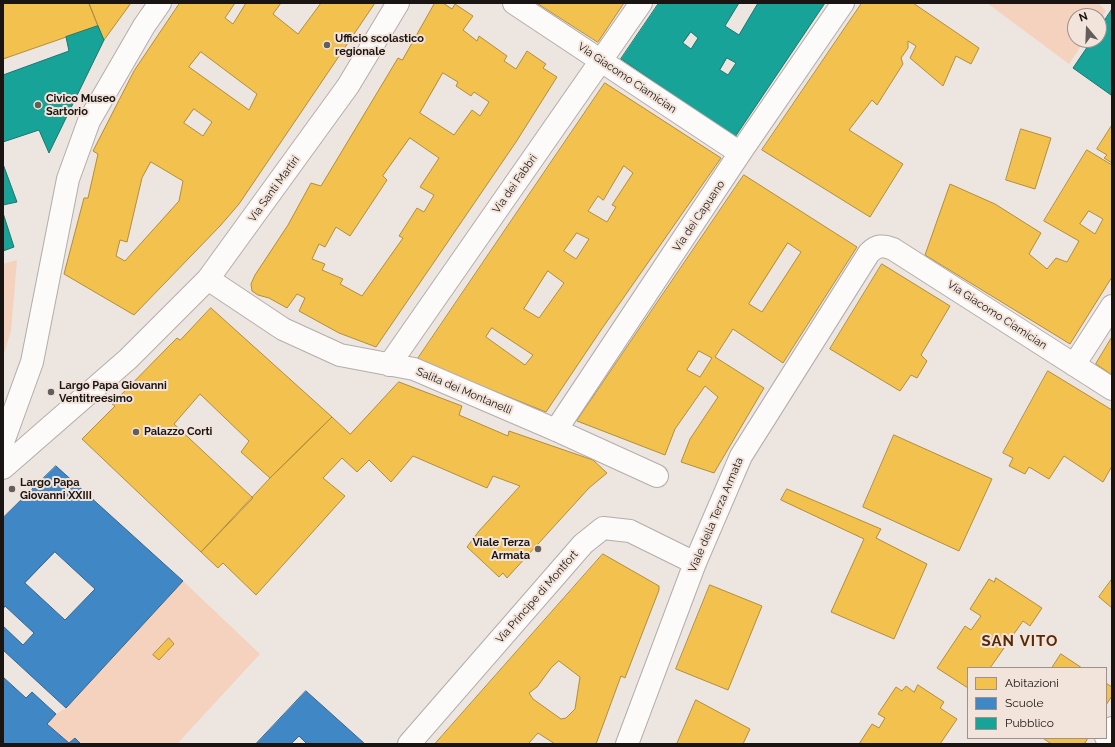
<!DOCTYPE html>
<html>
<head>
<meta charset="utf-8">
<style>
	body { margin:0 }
	#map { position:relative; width:1115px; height:747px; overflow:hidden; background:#ede5e0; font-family:Raleway,sans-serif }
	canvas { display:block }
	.frame { position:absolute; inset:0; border:4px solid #1a1512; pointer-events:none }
	.legend { position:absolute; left:967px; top:667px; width:140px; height:72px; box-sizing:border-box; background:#f2e4db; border:1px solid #9c918b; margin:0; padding:5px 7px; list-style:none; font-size:12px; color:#1a1512 }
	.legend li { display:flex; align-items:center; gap:8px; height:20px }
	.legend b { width:20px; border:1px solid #9c918b }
	.north { position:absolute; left:1067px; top:8px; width:40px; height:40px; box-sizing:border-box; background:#f2e4db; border:1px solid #9c918b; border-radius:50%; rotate:341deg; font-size:11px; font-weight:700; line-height:16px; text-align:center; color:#1a1512 }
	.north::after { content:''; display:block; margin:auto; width:14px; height:18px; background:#645e5a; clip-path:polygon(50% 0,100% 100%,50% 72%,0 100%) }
</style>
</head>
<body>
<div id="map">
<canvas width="1115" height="747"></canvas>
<div class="frame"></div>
<ul class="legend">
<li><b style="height:11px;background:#f2c14e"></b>Abitazioni</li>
<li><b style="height:11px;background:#3f88c5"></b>Scuole</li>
<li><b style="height:11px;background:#17a398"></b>Pubblico</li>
</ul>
<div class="north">N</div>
</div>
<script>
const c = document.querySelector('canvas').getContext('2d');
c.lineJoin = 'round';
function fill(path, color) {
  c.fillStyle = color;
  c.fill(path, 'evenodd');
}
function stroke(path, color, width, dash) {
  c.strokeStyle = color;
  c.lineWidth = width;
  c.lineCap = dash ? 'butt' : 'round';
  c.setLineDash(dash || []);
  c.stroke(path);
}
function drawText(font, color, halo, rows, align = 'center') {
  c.font = font + ' Raleway,sans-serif';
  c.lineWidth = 4;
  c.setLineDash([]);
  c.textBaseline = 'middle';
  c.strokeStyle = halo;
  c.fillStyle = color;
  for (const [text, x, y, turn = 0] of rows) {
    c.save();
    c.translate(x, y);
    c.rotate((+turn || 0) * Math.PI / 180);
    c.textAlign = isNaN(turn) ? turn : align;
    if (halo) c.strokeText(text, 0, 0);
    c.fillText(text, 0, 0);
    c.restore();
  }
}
const green = new Path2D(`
	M987 3H1098L1106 11 1099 21V16H1075V40H1085L1069 64Z
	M17 260 11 331 3 357V264Z
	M183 581 260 654 177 744H81L75 738 69 743 47 724 56 714 66 708Z`);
const homes = new Path2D(`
	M3 3H89L98 26 3 59Z
	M89 3H131L104 40Z
	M180 3H235L225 18 233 24 246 3H281L273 14 298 34 321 3H375L239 204 220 226 134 315 64 274 84 198H88L98 154 93 151 134 71ZM201 52 257 94 249 110 189 67ZM194 109 212 122 203 136 184 123ZM151 162 183 181 179 201 125 261 116 256 120 240 127 242 142 178Z
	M435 3H443L452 9 455 4 473 16 463 30 477 41 479 36 507 56 504 61 516 69 527 51 546 64 543 68 557 77 516 142 376 347 339 333 299 311 305 298 297 294 287 308 269 298 258 295 252 291 251 284 255 275 288 225 311 183 321 186 398 58 402 60ZM443 73 458 82 456 86 471 96 474 92 489 102 480 116 472 110 454 135 420 113ZM410 138 439 158 420 187 434 195 424 212 417 208 399 236 403 238 362 296 340 284 343 279 322 270 325 264 312 259 319 244 325 247 336 227 350 236 387 180 383 176Z
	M537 3H624L598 42Z
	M862 3H913L979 48 971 64 956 56 943 86 910 58 916 46 908 41V48L901 58 903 64 877 105 872 100 849 130 903 164 870 217 762 150Z
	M605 83 721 158 601 330 546 412 417 360ZM624 166 633 173 612 205 616 207 607 222 588 211 598 196 603 200ZM577 233 589 239 576 259 564 251ZM548 271 564 283 539 318 524 309ZM492 328 533 355 525 365 486 337Z
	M1112 125V163L1104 158 1107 155 1097 149Z
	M1021 129 1051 138 1035 189 1006 180Z
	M1087 150 1112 165V277L1070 344 925 255 950 184 995 204 1041 233 1029 254 1047 269 1056 258 1067 262 1079 241 1044 221ZM1089 211 1103 219 1095 234 1080 224Z
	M744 175 857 247 783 363 733 329 715 357 764 388 714 473 681 462 690 439 718 397 705 386 675 429 665 455 577 421ZM788 243 801 252 762 312 749 304ZM699 351 712 358 700 377 687 370Z
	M882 264 950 306 921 355 927 361 917 378 911 375 900 391 830 349Z
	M211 308 332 417 270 478 241 452 249 441 200 394 174 424 253 498 201 552 82 439 115 406 112 404 170 345 177 338 180 340Z
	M1112 337V375L1096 364Z
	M1048 371 1112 410V466L1103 482 1064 456 1049 479 1029 467 1025 474 1009 466 1013 458 1003 453Z
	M399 382 462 406 459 415 508 436 509 431 593 460 607 473 589 488 507 578 503 573 499 577 467 547 479 531 520 486 493 476 487 488 413 456 391 482 369 460 357 472 342 458 323 478 345 496 256 595 223 563 218 568 201 552 270 478 332 417 350 434Z
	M894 435 992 479 959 551 863 507Z
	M787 489 881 529 876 538 927 564 894 639 831 612 864 539 781 500Z
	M603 554 659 586V590L625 678 621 676 596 744H555L538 733 528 744H435ZM559 661 580 677 575 709 566 718 561 719 533 699 529 693 537 687 551 668Z
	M996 578 1042 608 1030 626 1023 621 990 668H968V688L937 668 965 626 971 630 981 616 970 609 989 579 994 582Z
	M1112 579V608L1099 597Z
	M710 585 762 606 728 690 676 669Z
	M169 638 174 644 159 660 153 655Z
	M1061 654 1082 668H1052Z
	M1106 683 1112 687V696L1106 705Z
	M918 685 944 702 940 708 957 719 940 744H859L872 724 879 728 885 718 878 714 896 687 902 691 906 686 914 692Z
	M696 700 750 729 743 744H677Z
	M1043 738H1088L1085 743 1082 744H1052Z`);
const schools = new Path2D(`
	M56 466 183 581 66 708 3 650V626L23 645 34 633 5 606 3 609V518ZM55 552 95 589 65 620 25 583Z
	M3 677 26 698 32 692 56 714 47 724 69 743 75 738 81 744H3Z
	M306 691 365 744H307L299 736 291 744H256Z`);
const public = new Path2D(`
	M659 3H739L725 26 739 35 758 3H825L735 137 621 59ZM691 32 698 38 691 49 683 43ZM727 58 736 63 728 75 720 70Z
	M1112 9V93L1111 95 1073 68 1092 40H1099V29Z
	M98 26 104 40 49 153 39 130 3 142V75L69 51 66 37Z
	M3 164 17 202 3 205Z
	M3 213 14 247 3 251Z`);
const minor = new Path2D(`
	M514 3 740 153
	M208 279 283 329 340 355 414 369 556 430 657 476
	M389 365 641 3
	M1074 365 1112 306
	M556 430 740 153 843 3
	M3 442 32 362 68 179 89 121 144 26 160 3
	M3 468 128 359 208 279 348 86 398 3
	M1106 737 1112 728
	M409 744 583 544 603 528 630 531 695 563
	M627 744 695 563 741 456 869 253C877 245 883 245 893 249L1112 389`);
const markers = [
	[327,45,4,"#645e5a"],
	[38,105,4,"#645e5a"],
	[51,392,4,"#645e5a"],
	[136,432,4,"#645e5a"],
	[12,489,4,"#645e5a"],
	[538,549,4,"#645e5a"]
];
const poiNames = [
	["Ufficio scolastico",335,39],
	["regionale",335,52],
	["Civico Museo",46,99],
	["Sartorio",46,112],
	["Largo Papa Giovanni",59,386],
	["Ventitreesimo",59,399],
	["Palazzo Corti",144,432],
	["Largo Papa",20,483],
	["Giovanni XXIII",20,496],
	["Viale Terza",530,543,"right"],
	["Armata",530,556,"right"]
];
const streetNames = [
	["Via Giacomo Ciamician",627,78,34],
	["Via dei Fabbri",515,184,-55],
	["Via Santi Martiri",274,189,-54],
	["Via dei Capuano",699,216,-56],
	["Via Giacomo Ciamician",997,315,33],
	["Salita dei Montanelli",464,391,23],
	["Viale della Terza Armata",716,515,-67],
	["Via Principe di Montfort",537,597,-49]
];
const districtNames = [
	["SAN VITO",1020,641]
];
fill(green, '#f5d2bd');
fill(homes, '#f2c14e');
stroke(homes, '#b18d3c', 1);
fill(schools, '#3f88c5');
stroke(schools, '#34668f', 1);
fill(public, '#17a398');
stroke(public, '#187870', 1);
stroke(minor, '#b3adaa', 24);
stroke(minor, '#fcfbfa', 22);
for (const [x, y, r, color] of markers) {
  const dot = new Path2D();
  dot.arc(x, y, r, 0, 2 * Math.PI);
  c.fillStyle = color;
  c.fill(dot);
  stroke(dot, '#f2e4db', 1.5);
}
drawText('bold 11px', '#1a1512', '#f2e4db', poiNames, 'left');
drawText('11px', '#1a1512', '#f2e4db', streetNames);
c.letterSpacing = '1px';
drawText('bold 15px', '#572a07', '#f2e4db', districtNames);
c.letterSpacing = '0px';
</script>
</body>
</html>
